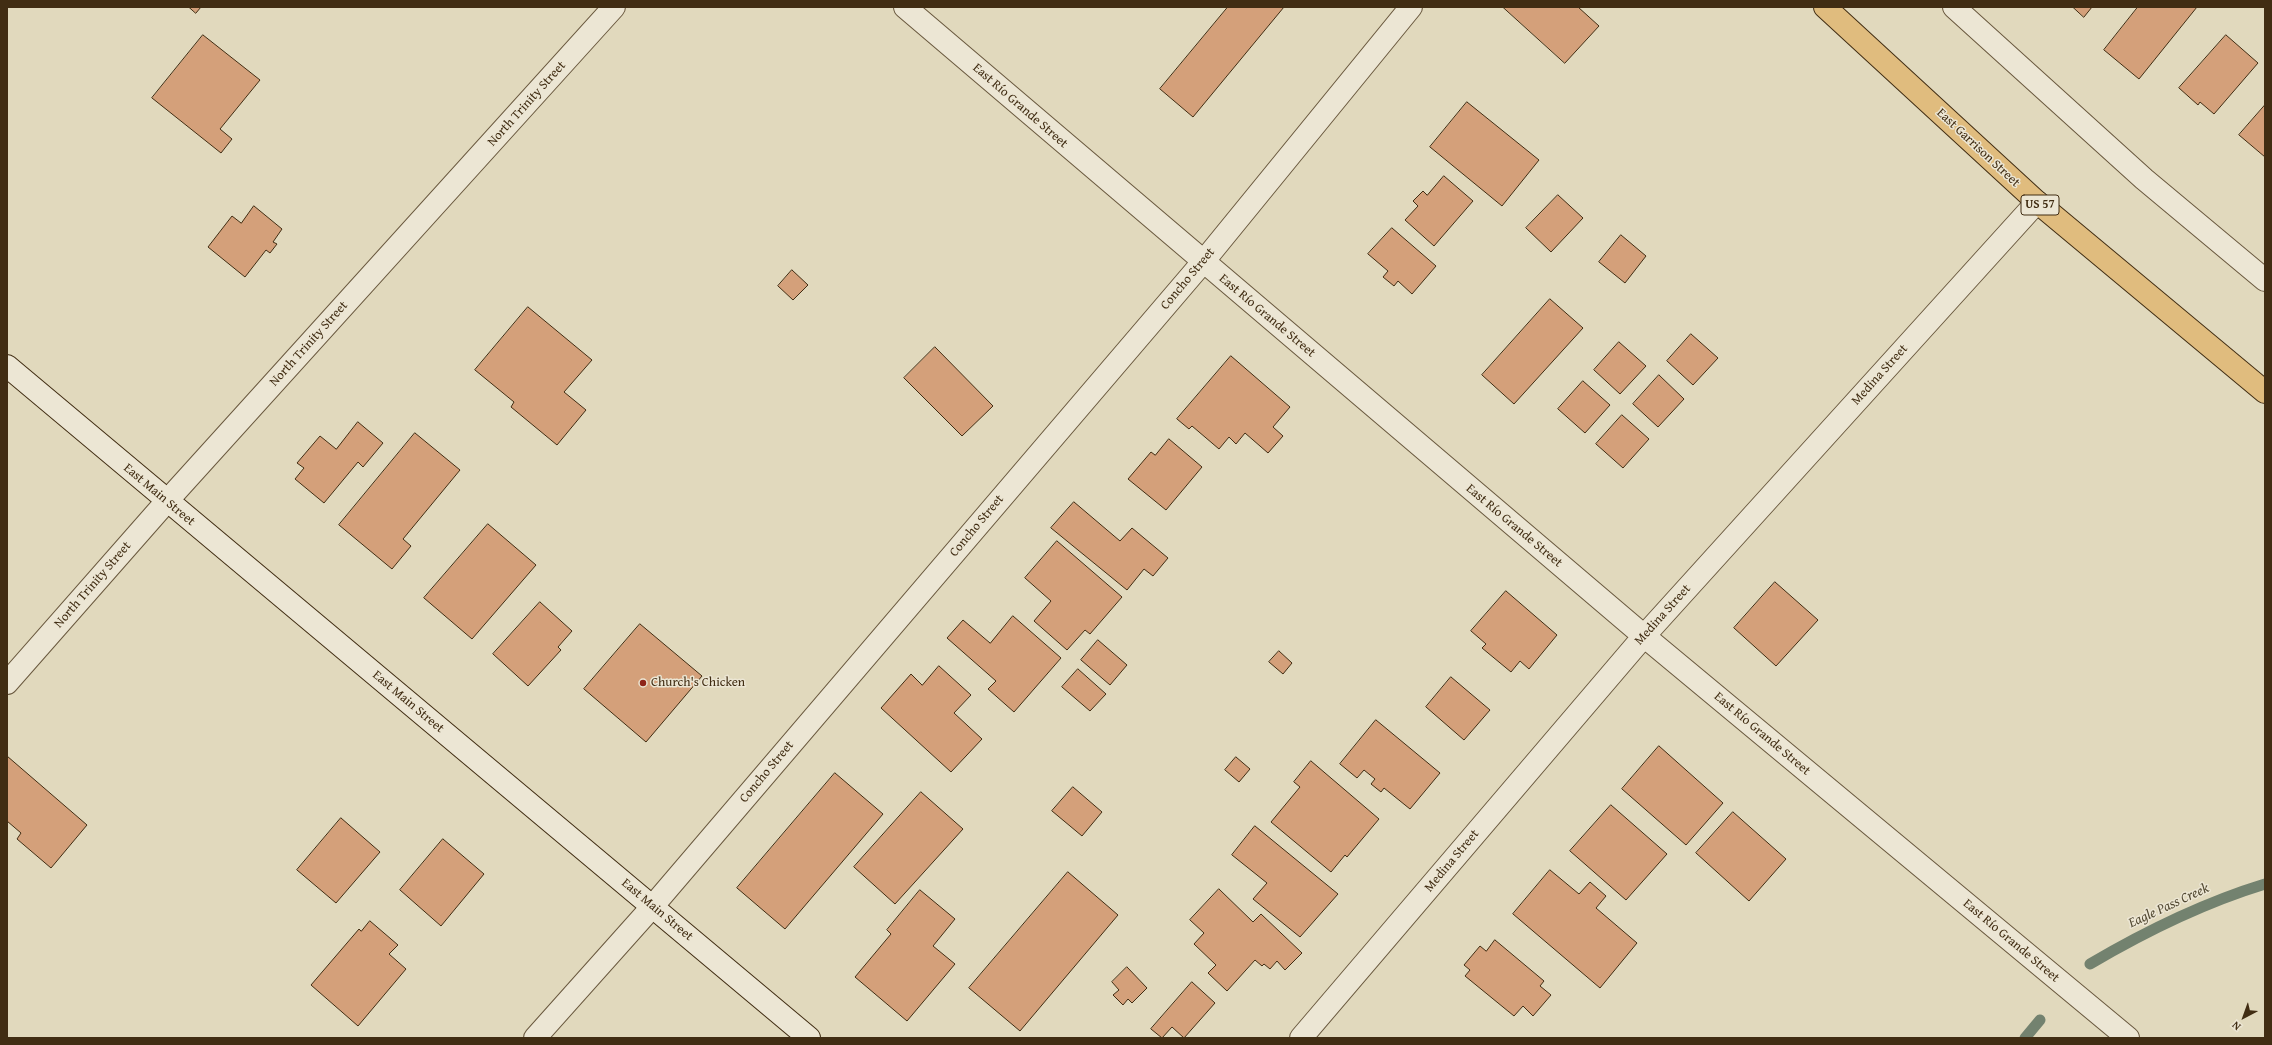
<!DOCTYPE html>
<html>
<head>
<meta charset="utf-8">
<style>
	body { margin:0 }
	#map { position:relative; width:2272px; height:1045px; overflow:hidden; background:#e1d9bd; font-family:"Gentium Book Plus",serif }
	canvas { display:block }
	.frame { position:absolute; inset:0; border:8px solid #412d13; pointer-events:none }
	.north { position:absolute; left:2224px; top:997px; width:40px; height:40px; -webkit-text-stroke:3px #ece6d4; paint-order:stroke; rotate:221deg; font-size:11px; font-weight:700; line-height:16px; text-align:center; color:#412d13 }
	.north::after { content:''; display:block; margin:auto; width:14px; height:18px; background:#412d13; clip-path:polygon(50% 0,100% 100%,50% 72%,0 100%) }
</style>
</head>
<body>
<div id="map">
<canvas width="2272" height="1045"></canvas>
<div class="frame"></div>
<div class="north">N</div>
</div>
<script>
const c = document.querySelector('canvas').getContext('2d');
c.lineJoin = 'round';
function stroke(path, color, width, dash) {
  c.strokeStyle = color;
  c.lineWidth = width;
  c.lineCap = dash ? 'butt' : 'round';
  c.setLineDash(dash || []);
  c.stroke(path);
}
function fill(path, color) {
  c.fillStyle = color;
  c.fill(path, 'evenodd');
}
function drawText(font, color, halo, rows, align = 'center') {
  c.font = font + ' "Gentium Book Plus",serif';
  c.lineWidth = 3;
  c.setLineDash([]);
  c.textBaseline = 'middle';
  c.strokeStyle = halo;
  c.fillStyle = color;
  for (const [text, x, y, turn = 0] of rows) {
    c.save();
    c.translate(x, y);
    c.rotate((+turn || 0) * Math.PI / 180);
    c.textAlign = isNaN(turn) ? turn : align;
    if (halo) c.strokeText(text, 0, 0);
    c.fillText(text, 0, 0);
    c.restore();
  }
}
const stream = new Path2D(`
	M2090 964C2146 931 2203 903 2265 884
	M2025 1038 2040 1020`);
const building = new Path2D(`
	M189 7H201L196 13Z
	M1228 7H1284L1193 117 1160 89Z
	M1503 7H1578L1599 26 1565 63Z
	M2073 7H2092L2084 17Z
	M2138 7H2197L2139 79 2104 50Z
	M203 35 260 80 220 129 232 139 221 153 152 98Z
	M2226 35 2258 63 2214 114 2200 102 2198 105 2179 88Z
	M1467 102 1539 160 1502 206 1430 147Z
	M2265 105V157L2239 135Z
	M1444 176 1473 201 1434 246 1405 220 1418 206 1413 201 1423 191 1427 195Z
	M1558 195 1583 218 1551 252 1526 228Z
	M254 206 282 229 273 242 277 244 270 253 266 250 245 277 208 247 232 216 241 223Z
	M1392 228 1436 266 1412 294 1398 281 1394 286 1383 277 1388 271 1368 254Z
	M1621 235 1646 256 1625 283 1599 262Z
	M792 270 808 285 793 300 778 286Z
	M1550 299 1583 328 1514 404 1482 375Z
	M528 307 592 360 564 392 586 410 557 445 511 407 514 402 475 370Z
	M1691 334 1718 358 1693 385 1667 361Z
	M1619 342 1646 366 1620 394 1594 370Z
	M935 347 993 406 962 436 904 378Z
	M1231 356 1290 407 1273 427 1283 436 1268 453 1245 433 1236 444 1229 437 1219 449 1192 426 1189 429 1177 419Z
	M1659 375 1684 399 1658 427 1633 404Z
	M1583 381 1610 405 1585 433 1558 409Z
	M1622 415 1649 439 1623 468 1596 444Z
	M358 422 383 443 363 467 358 462 324 503 295 479 304 468 297 463 320 436 336 449Z
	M415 433 460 470 403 539 411 546 392 569 339 525Z
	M1169 439 1202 467 1166 510 1128 479 1151 452 1155 455Z
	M1074 502 1120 541 1132 528 1168 558 1153 576 1144 569 1127 590 1051 528Z
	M488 524 536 565 472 639 424 598Z
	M1057 541 1122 597 1090 634 1085 630 1067 650 1034 621 1051 601 1025 578Z
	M1775 582 1818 620 1776 666 1734 628Z
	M1506 591 1557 635 1529 669 1520 661 1511 672 1482 648 1486 644 1471 631Z
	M540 602 572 631 558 647 561 650 528 686 493 654Z
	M1013 616 1061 658 1014 712 988 689 996 681 947 638 963 620 990 643Z
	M640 624 702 676 646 742 584 689Z
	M1098 640 1127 665 1110 685 1081 660Z
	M1279 651 1292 663 1283 674 1269 662Z
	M939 666 971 695 954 713 982 739 951 772 881 708 911 674 922 685Z
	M1078 669 1106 694 1090 711 1062 687Z
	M1451 677 1490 710 1464 740 1426 707Z
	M1376 720 1440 773 1410 809 1384 788 1381 792 1371 784 1375 779 1364 770 1357 778 1340 764Z
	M1659 746 1723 803 1686 845 1622 789Z
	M7 756 87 825 51 868 17 839 21 833 7 821Z
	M1236 757 1250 769 1239 782 1225 770Z
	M1311 761 1379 819 1347 857 1345 855 1331 872 1271 822 1300 787 1294 782Z
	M835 773 883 814 785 929 737 888Z
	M1073 787 1102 812 1082 836 1052 811Z
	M921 792 963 829 895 904 854 867Z
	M1611 805 1667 854 1626 900 1570 851Z
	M1733 812 1786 859 1749 901 1696 853Z
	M341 818 380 852 336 903 297 870Z
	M1255 826 1338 894 1300 937 1253 899 1267 883 1232 855Z
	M443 839 484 874 441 926 400 890Z
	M1550 870 1579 894 1590 882 1606 896 1596 908 1637 943 1600 988 1513 914Z
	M1068 872 1118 915 1020 1031 969 988Z
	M1219 889 1253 922 1261 914 1302 953 1285 970 1277 961 1270 969 1264 964 1262 966 1255 960 1227 991 1208 973 1216 965 1194 944 1204 933 1190 920Z
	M920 890 955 919 933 946 955 964 907 1021 855 977 891 934 887 930Z
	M370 921 398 945 389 954 406 969 358 1026 311 985 359 929 361 931Z
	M1495 940 1544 981 1540 986 1551 995 1533 1016 1523 1006 1514 1016 1465 976 1470 970 1464 965 1480 946 1486 951Z
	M1127 967 1147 988 1132 1003 1128 999 1123 1005 1113 995 1119 990 1112 982Z
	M1192 982 1215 1003 1184 1038 1172 1027 1162 1038 1151 1029Z`);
const minor = new Path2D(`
	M905 7 1644 636 2128 1038
	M1954 7 2144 179 2265 280
	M7 683 167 501 614 7
	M535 1038 652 907 1203 262 1411 7
	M1301 1038 1644 636 2037 202`);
const secondary = new Path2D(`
	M7 366 809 1038`);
const primary = new Path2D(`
	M1825 7 2037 202 2265 392`);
const markers = [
	[643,683,4,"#8f2418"]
];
const shields = [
	[2040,205,38]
];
const shieldNames = [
	["US 57",2040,205]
];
const streetNames = [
	["North Trinity Street",527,104,-48],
	["East Río Grande Street",1020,106,41],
	["East Garrison Street",1978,148,43],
	["Concho Street",1188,279,-50],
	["East Río Grande Street",1267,316,40],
	["North Trinity Street",309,344,-48],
	["Medina Street",1880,375,-48],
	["East Main Street",159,495,40],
	["Concho Street",977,526,-50],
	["East Río Grande Street",1514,526,40],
	["North Trinity Street",93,585,-49],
	["Medina Street",1663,615,-48],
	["East Main Street",408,702,40],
	["East Río Grande Street",1762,734,40],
	["Concho Street",767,772,-50],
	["Medina Street",1452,861,-50],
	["East Main Street",657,910,40],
	["East Río Grande Street",2011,941,40]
];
const poiNames = [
	["Church's Chicken",651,683]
];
const waterNames = [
	["Eagle Pass Creek",2169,906,-25]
];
stroke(stream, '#73826f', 11);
fill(building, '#d4a07a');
stroke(building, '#412d13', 1);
stroke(minor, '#69583e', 24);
stroke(secondary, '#412d13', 24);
stroke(primary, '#412d13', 24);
stroke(minor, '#ece6d4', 22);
stroke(secondary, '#ece6d4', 22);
stroke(primary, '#e0bc7e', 22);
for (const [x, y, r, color] of markers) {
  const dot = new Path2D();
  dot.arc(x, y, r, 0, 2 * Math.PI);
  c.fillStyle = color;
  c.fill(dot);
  stroke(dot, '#ece6d4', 1.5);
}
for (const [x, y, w] of shields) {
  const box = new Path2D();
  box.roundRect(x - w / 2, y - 10, w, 20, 3);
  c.fillStyle = '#ece6d4';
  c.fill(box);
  stroke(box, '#412d13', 1);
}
drawText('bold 12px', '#412d13', null, shieldNames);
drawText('13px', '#412d13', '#ece6d4', streetNames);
drawText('13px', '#412d13', '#ece6d4', poiNames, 'left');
drawText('italic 14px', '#524932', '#ece6d4', waterNames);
</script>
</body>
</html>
